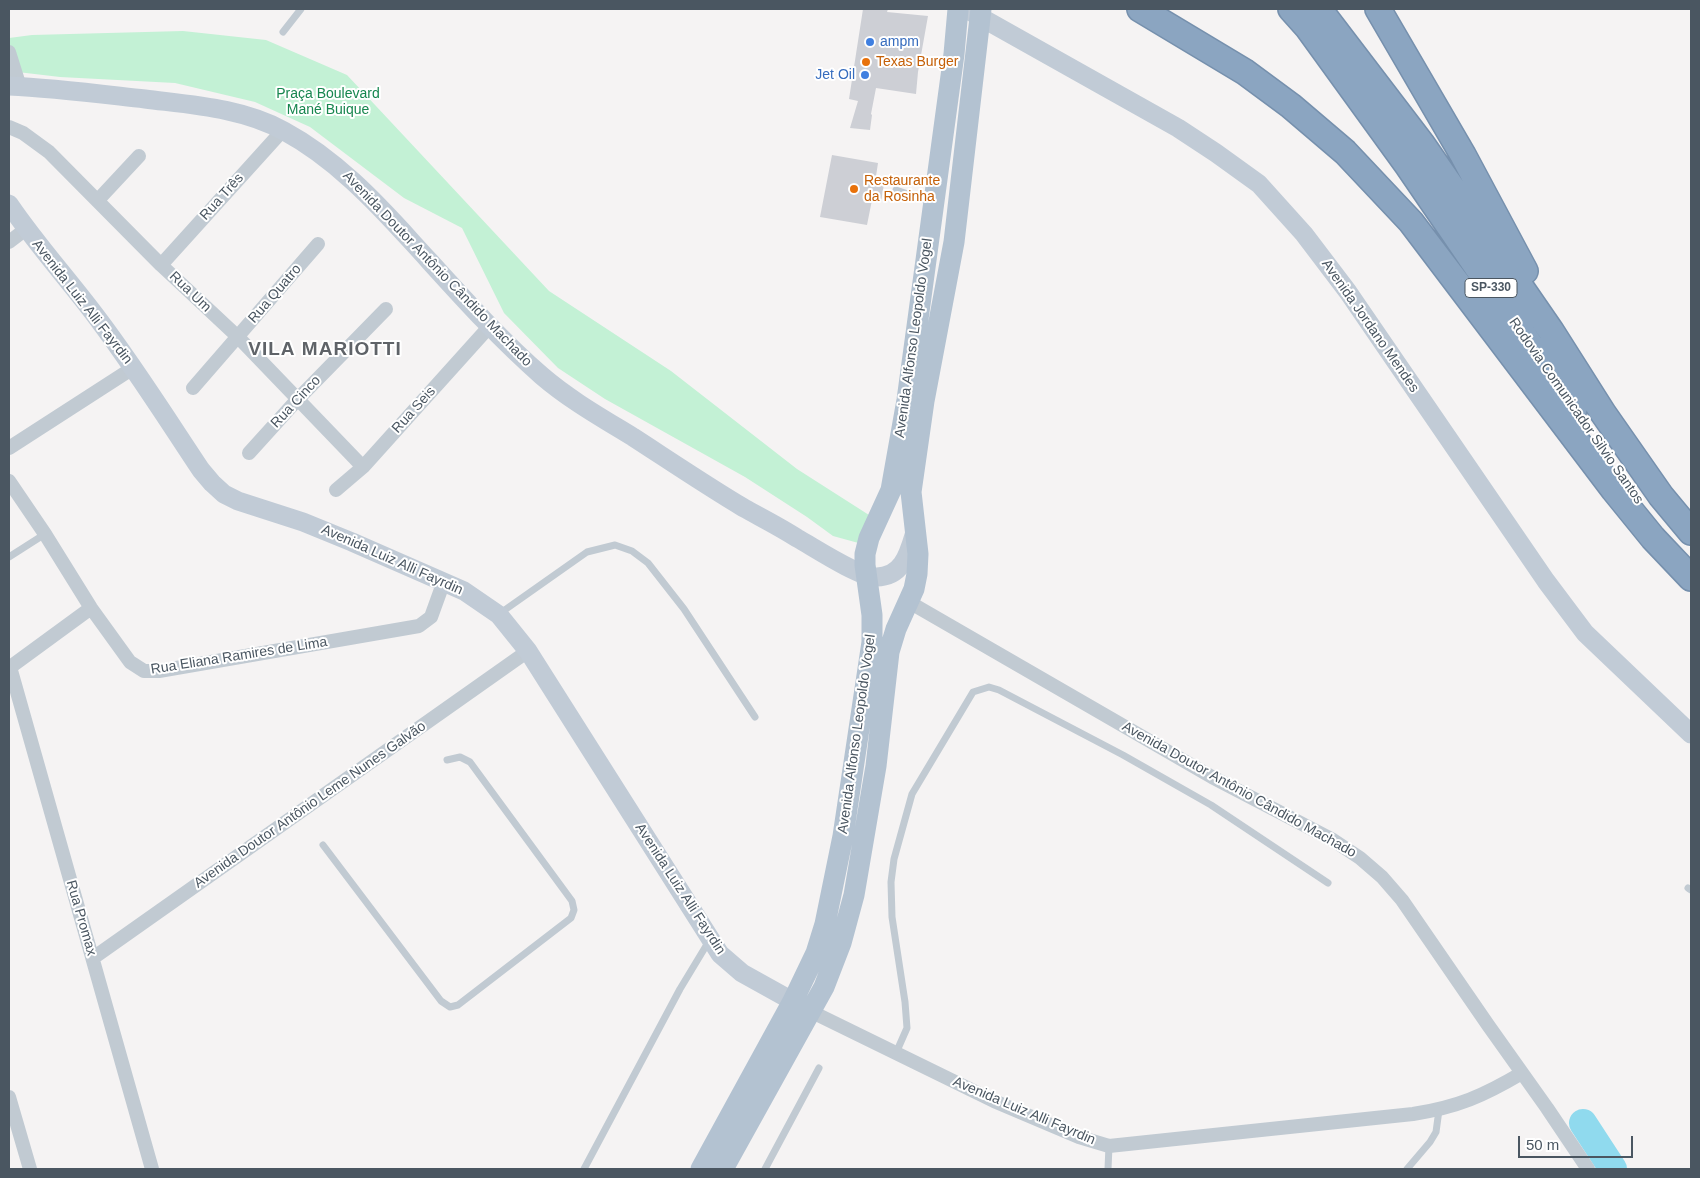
<!DOCTYPE html>
<html>
<head>
<meta charset="utf-8">
<style>
	body { margin:0 }
	#map { position:relative; width:1700px; height:1178px; overflow:hidden; background:#f5f3f3; font-family:Helvetica,sans-serif }
	canvas { display:block }
	.frame { position:absolute; inset:0; border:10px solid #4a5661; pointer-events:none }
	.scale { position:absolute; left:1518px; top:1136px; width:115px; height:22px; box-sizing:border-box; border:2px solid #4a5661; border-top:0; padding-left:6px; font-size:15px; line-height:18px; white-space:nowrap; color:#4a5661; -webkit-text-stroke:4px #fff; paint-order:stroke }
</style>
</head>
<body>
<div id="map">
<canvas width="1700" height="1178"></canvas>
<div class="frame"></div>
<div class="scale">50 m</div>
</div>
<script>
const c = document.querySelector('canvas').getContext('2d');
c.lineJoin = 'round';
function fill(path, color) {
  c.fillStyle = color;
  c.fill(path, 'evenodd');
}
function stroke(path, color, width, dash) {
  c.strokeStyle = color;
  c.lineWidth = width;
  c.lineCap = dash ? 'butt' : 'round';
  c.setLineDash(dash || []);
  c.stroke(path);
}
function drawText(font, color, halo, rows, align = 'center') {
  c.font = font + ' Helvetica,sans-serif';
  c.lineWidth = 4;
  c.setLineDash([]);
  c.textBaseline = 'middle';
  c.strokeStyle = halo;
  c.fillStyle = color;
  for (const [text, x, y, turn = 0] of rows) {
    c.save();
    c.translate(x, y);
    c.rotate((+turn || 0) * Math.PI / 180);
    c.textAlign = isNaN(turn) ? turn : align;
    if (halo) c.strokeText(text, 0, 0);
    c.fillText(text, 0, 0);
    c.restore();
  }
}
const green = new Path2D(`
	M183 31 266 40 347 75 549 291 671 371 797 469 869 515 862 544 833 536 807 517 745 477 605 399 558 368 504 313 462 228 404 198 310 127 255 102 175 83 60 77 9 71V38L32 35Z`);
const river = new Path2D(`
	M1583 1123 1613 1169`);
const building = new Path2D(`
	M863 9H888L887 12 928 16 918 72 916 94 876 88 871 114 872 115 870 130 850 128 858 101 849 99Z
	M832 155 878 163 876 176 885 178 881 202 872 200 867 225 820 217Z`);
const lane = new Path2D(`
	M283 32 301 9
	M896 190 931 202
	M9 557 45 534
	M499 614 587 552 615 545 632 551 648 563 684 609 755 717
	M323 845 441 1001 450 1007 458 1005 571 918 574 910 572 901 470 762 460 757 447 760
	M1688 888 1691 890
	M896 1053 907 1028 905 1002 892 917 891 882 894 859 912 794 973 692 989 687 999 690 1123 755 1211 805 1328 883
	M584 1169 680 989 709 941
	M765 1169 819 1068
	M1108 1169 1109 1146
	M1407 1169 1430 1142 1436 1132 1439 1110`);
const street = new Path2D(`
	M9 52 20 87
	M9 127 23 133 49 152 161 265 238 337 363 467
	M98 200 139 156
	M9 242 26 229
	M161 265 283 130
	M193 388 318 244
	M9 448 133 368
	M249 453 297 400 386 309
	M9 481 45 534 91 608 130 662 144 671H159L419 626 431 617 444 581
	M336 490 363 467 489 327
	M909 602 1212 777 1333 840 1360 858 1382 877 1402 900 1488 1025 1547 1108 1588 1169
	M10 667 152 1169
	M9 668 91 608
	M93 958 528 651
	M810 1011 994 1101 1079 1137 1109 1146 1413 1114C1458 1107 1483 1096 1522 1073
	M9 1097 30 1169`);
const secondary = new Path2D(`
	M966 9 1178 128 1216 153 1259 184 1304 234 1348 292 1546 581 1585 633 1691 734
	M9 86C54 88 100 94 145 99 192 105 243 108 284 131 334 158 374 200 412 242 454 288 495 335 542 376 570 400 602 418 633 437 670 461 707 486 744 508 762 518 780 527 797 538 815 548 857 576 875 577 903 578 909 552 915 532
	M9 204C36 244 69 280 98 319 135 368 167 419 201 470L212 483 224 494 238 501 303 522 352 542 464 591 499 615 528 651 720 954 742 973 805 1008`);
const primary = new Path2D(`
	M701 1169 793 1001 816 953 825 924 843 836 872 642V615L865 565V554L869 538 891 490 907 400 954 54 958 9
	M723 1169 824 987 841 943 854 895 876 766 889 652 896 629 914 589 917 574 918 554 911 492 924 401 954 242 981 9`);
const highway = new Path2D(`
	M1140 9 1245 72 1291 106 1345 152 1411 222 1614 490 1653 538 1691 578
	M1291 9 1308 28 1408 166 1574 409
	M1319 9 1422 144 1551 331 1603 413 1661 496 1691 532
	M1378 9 1463 155 1525 271`);
const markers = [
	[870,42,5,"#3f7fe0"],
	[866,62,5,"#e8710a"],
	[865,75,5,"#3f7fe0"],
	[854,189,5,"#e8710a"]
];
const shields = [
	[1491,288,52]
];
const shieldNames = [
	["SP-330",1491,288]
];
const shopNames = [
	["ampm",880,42],
	["Jet Oil",855,75,"right"]
];
const foodNames = [
	["Texas Burger",876,62],
	["Restaurante",864,181],
	["da Rosinha",864,197]
];
const parkNames = [
	["Praça Boulevard",328,94],
	["Mané Buique",328,110]
];
const streetNames = [
	["Rua Três",222,197,-48],
	["Avenida Doutor Antônio Cândido Machado",437,269,46],
	["Rua Um",190,292,44],
	["Rua Quatro",275,294,-49],
	["Avenida Luiz Alli Fayrdin",82,302,52],
	["Avenida Jordano Mendes",1370,326,55],
	["Avenida Alfonso Leopoldo Vogel",914,338,-82],
	["Rua Cinco",296,402,-47],
	["Rua Seis",414,410,-48],
	["Rodovia Comunicador Silvio Santos",1576,411,55],
	["Avenida Luiz Alli Fayrdin",392,560,24],
	["Rua Eliana Ramires de Lima",239,656,-9],
	["Avenida Alfonso Leopoldo Vogel",857,734,-82],
	["Avenida Doutor Antônio Cândido Machado",1239,790,29],
	["Avenida Doutor Antônio Leme Nunes Galvão",310,805,-35],
	["Avenida Luiz Alli Fayrdin",680,889,57],
	["Rua Promax",81,918,74],
	["Avenida Luiz Alli Fayrdin",1024,1111,23]
];
const districtNames = [
	["VILA MARIOTTI",325,350]
];
fill(green, '#c3f1d5');
stroke(river, '#90daee', 28);
fill(building, '#cdcfd5');
stroke(highway, '#7690ad', 28);
stroke(lane, '#c1cad2', 7);
stroke(street, '#c1cad2', 14);
stroke(secondary, '#c1cbd6', 19);
stroke(primary, '#b3c2d1', 21);
stroke(highway, '#8ba5c1', 25);
for (const [x, y, r, color] of markers) {
  const dot = new Path2D();
  dot.arc(x, y, r, 0, 2 * Math.PI);
  c.fillStyle = color;
  c.fill(dot);
  stroke(dot, '#fff', 2);
}
for (const [x, y, w] of shields) {
  const box = new Path2D();
  box.roundRect(x - w / 2, y - 9.5, w, 19, 4);
  c.fillStyle = '#fff';
  c.fill(box);
  stroke(box, '#4a5661', 1);
}
drawText('bold 12px', '#4a5661', null, shieldNames);
drawText('14px', '#366cbe', '#fff', shopNames, 'left');
drawText('14px', '#c56008', '#fff', foodNames, 'left');
drawText('14px', '#17864f', '#fff', parkNames);
drawText('14px', '#4a5661', '#fff', streetNames);
c.letterSpacing = '1px';
drawText('bold 19px', '#5f6368', '#fff', districtNames);
c.letterSpacing = '0px';
</script>
</body>
</html>
